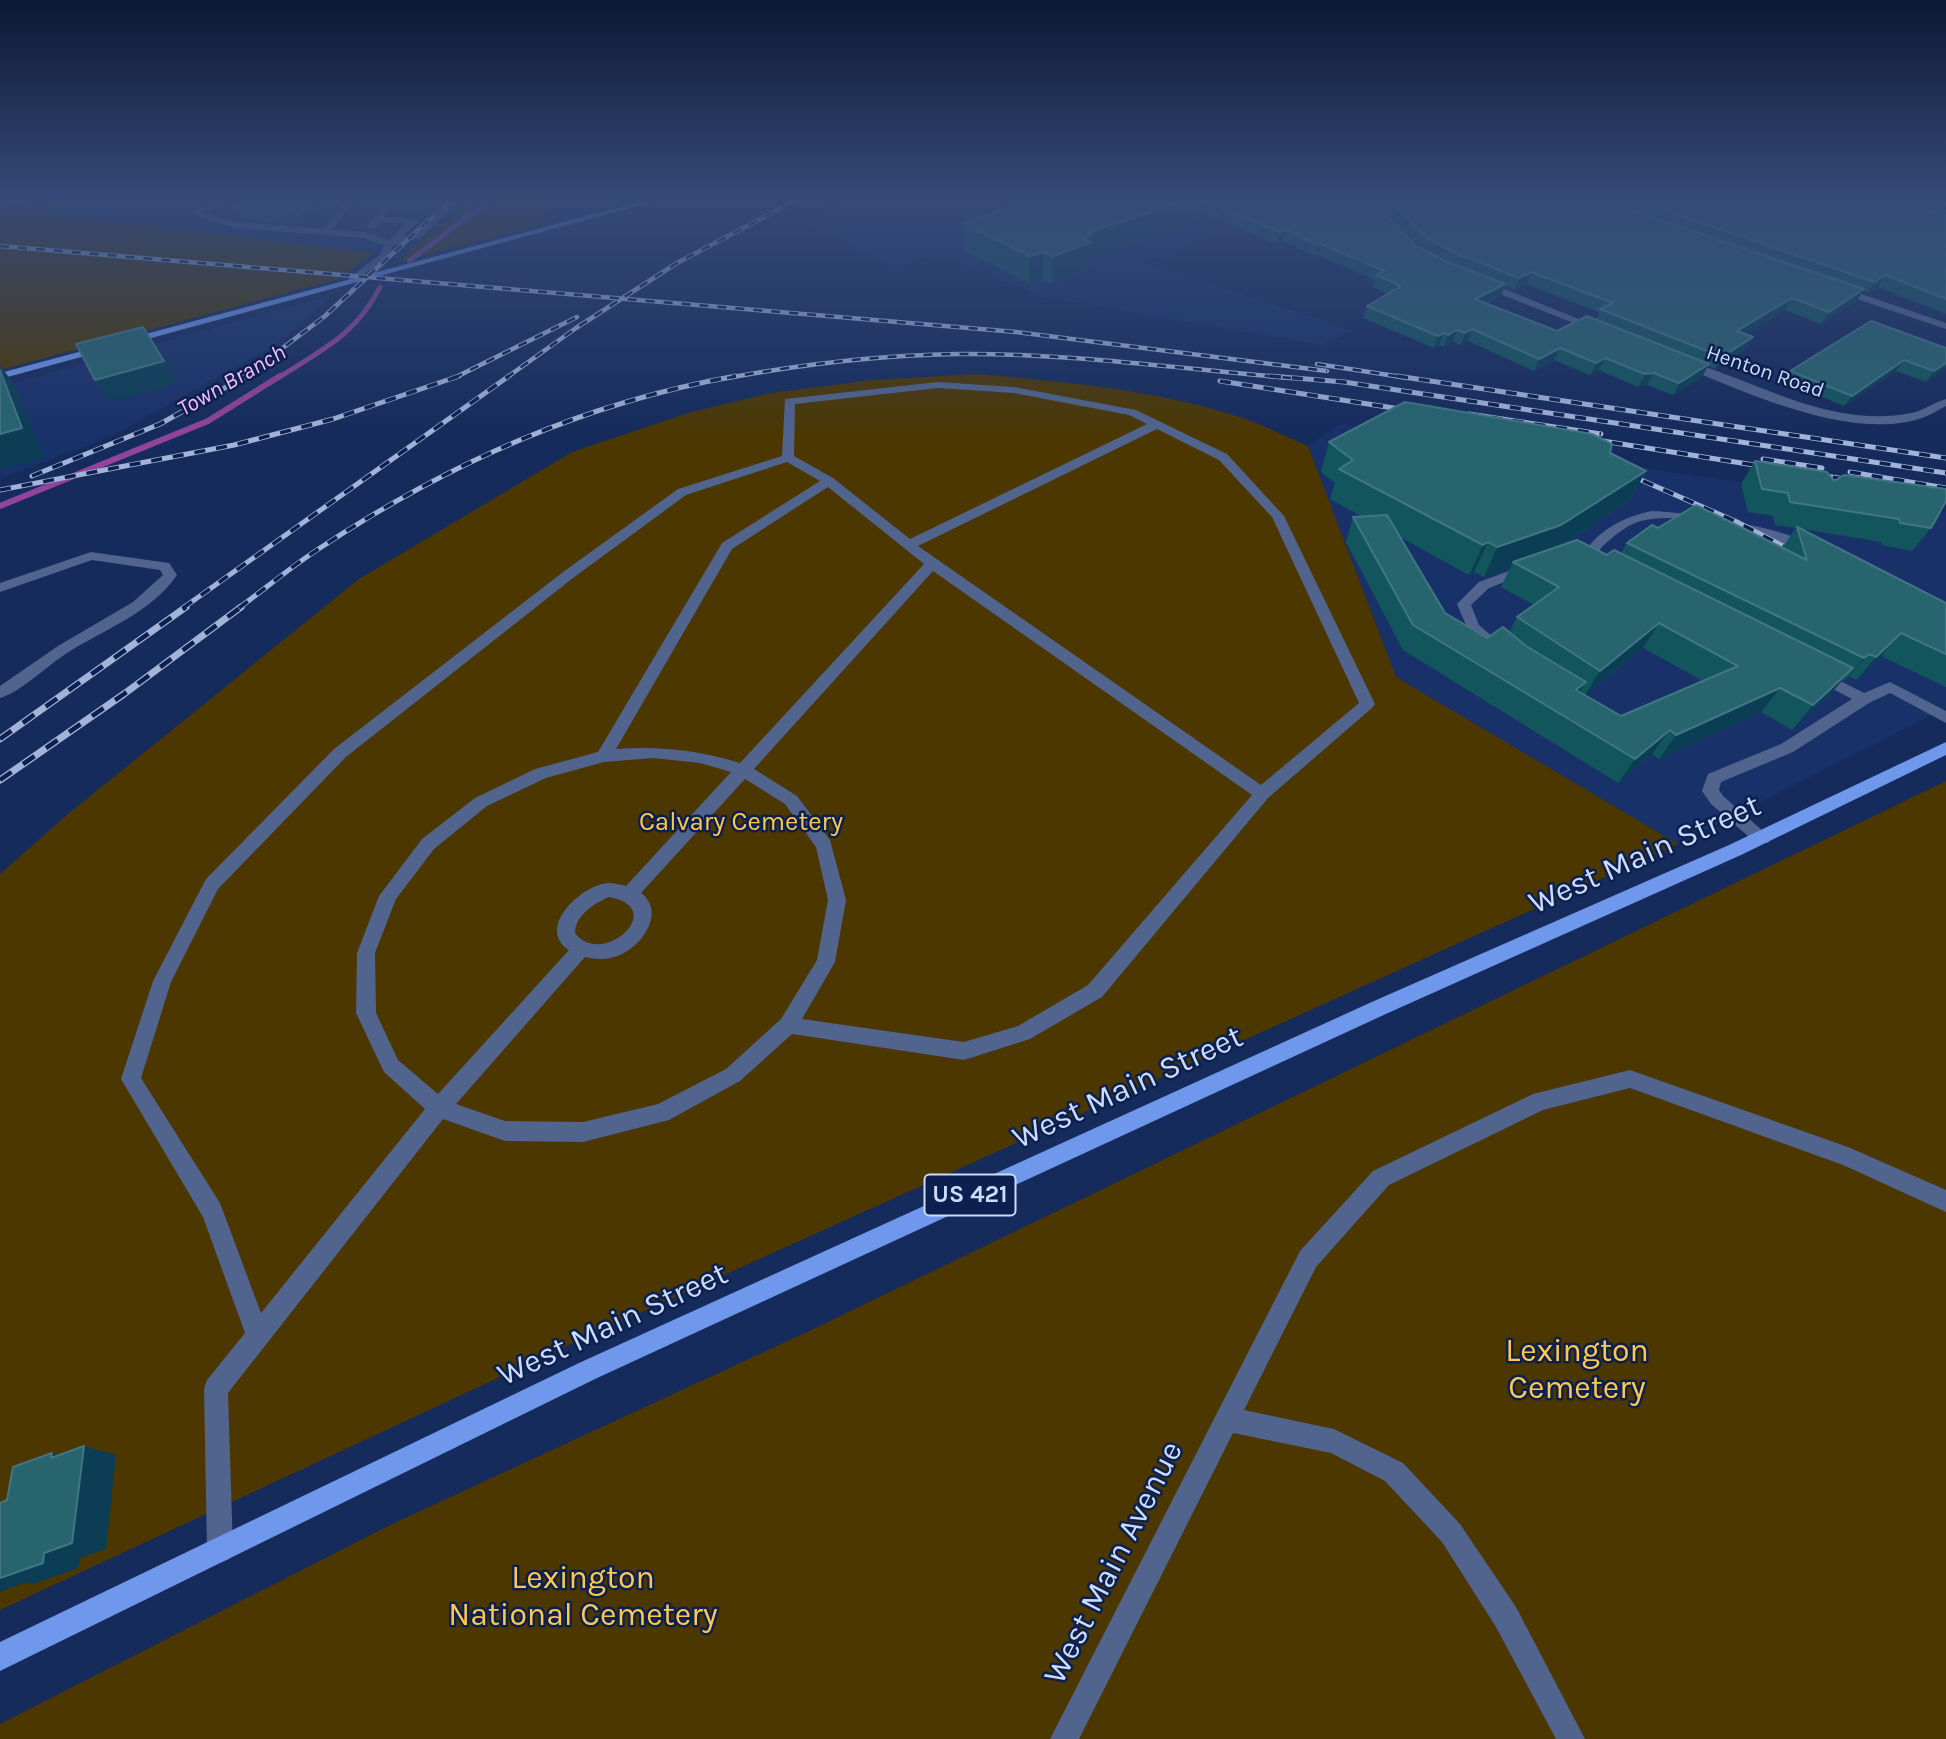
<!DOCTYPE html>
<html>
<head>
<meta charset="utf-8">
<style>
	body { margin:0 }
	canvas { display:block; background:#152b5c }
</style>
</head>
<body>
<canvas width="1946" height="1739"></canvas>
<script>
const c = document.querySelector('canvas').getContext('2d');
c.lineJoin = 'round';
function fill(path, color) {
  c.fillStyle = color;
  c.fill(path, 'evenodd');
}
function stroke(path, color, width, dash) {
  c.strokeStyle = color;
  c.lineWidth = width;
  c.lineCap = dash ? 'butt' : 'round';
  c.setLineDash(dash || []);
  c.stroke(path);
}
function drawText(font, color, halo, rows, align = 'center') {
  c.font = font + ' Karla,sans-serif';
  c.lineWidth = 5;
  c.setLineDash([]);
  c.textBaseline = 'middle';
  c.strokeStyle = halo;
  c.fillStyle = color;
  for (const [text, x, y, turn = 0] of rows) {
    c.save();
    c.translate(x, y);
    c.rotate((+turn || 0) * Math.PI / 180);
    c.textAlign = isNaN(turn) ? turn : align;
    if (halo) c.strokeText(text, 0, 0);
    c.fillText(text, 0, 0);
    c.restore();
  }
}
const built = new Path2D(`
	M120 195H447L383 254 38 212Z
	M849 195H1182L1243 225 1144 263 1353 330 1323 345 1044 297 940 254 892 267 805 221Z
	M331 296 282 341 112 436 0 479V387Z
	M1340 424 1946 512V708L1678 844 1396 677 1308 446Z`);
const green = new Path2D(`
	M0 195H120L41 212 375 253 335 280 0 370Z
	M472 195H548L541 224 398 262Z
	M977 374C1064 382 1150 389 1233 415 1259 422 1283 436 1308 446L1396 677 1678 844 558 1350 0 1610V874L68 814 359 579 572 452 688 413 771 393 872 380Z
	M1946 781V1739H0V1724L392 1524 805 1333Z`);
const streamFar1 = new Path2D(`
	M409 261 496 195
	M278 378C321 350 356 335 380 287`);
const stream = new Path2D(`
	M0 506 208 421 280 376`);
const minor = new Path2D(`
	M233 195H245L202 212 235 222 323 229 342 206 280 198 276 195 348 201 352 204 332 230 365 232 389 241 406 223 380 222 374 229 366 227 392 195H400L384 217 414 218 419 221 402 237 415 233 458 195H467L421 237 393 246 388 257 352 283 349 282V278L381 254 384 245 364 238 234 228 188 212Z
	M1477 281H1485L1603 329 1594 331 1477 285Z
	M1833 287H1841L1946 323V329L1833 291Z
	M1683 360C1759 381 1829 429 1911 413 1923 411 1934 402 1946 399V406C1938 410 1930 415 1922 418 1852 442 1744 392 1679 365L1678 363Z
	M938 382 1014 387 1136 410 1227 454 1284 516 1375 704 1372 708 1268 798 1102 997 1030 1039 964 1060 792 1034 740 1081 669 1120 583 1142 505 1141 443 1119 228 1393 233 1550 229 1559 220 1563 211 1559 207 1550 204 1389 207 1380 245 1333 203 1217 121 1079 153 981 206 879 334 749 563 572 678 489 782 456 785 399ZM938 388 1014 393 1129 415 1147 424 910 539 833 478 794 456 795 404ZM1157 429 1219 460 1272 517 1359 703 1261 785 918 546ZM787 462 820 481 722 543 598 752 535 769 475 798 422 839 379 896 357 953 356 1013 384 1072 425 1109 261 1313 220 1203 141 1078 171 982 218 889 346 757 573 578 686 495ZM828 487 924 564 740 763C697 750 660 746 616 749L732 549ZM933 571 1252 795 1088 985 1018 1026 964 1042 802 1019 835 962 846 900 830 840 797 796 754 769ZM653 758 700 763 731 772 626 886C621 885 614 883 609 883 582 884 535 928 569 950L438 1094 398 1060 376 1013 375 953 396 899 434 849 487 806 546 778 604 762ZM745 779 785 804 816 847 828 900 817 960 781 1019 726 1069 658 1104 583 1122 505 1121 456 1104 585 957C598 960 610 960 622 954 644 944 665 911 641 893ZM609 897C670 908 602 969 575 933 576 915 593 904 609 897Z
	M1652 511C1685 512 1794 528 1817 549L1810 553C1762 540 1691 508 1641 521 1628 524 1611 538 1601 548L1598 553 1610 567 1608 570H1598L1584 554C1597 530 1626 516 1652 511Z
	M91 552 169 563 177 575C151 613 105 629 67 653 48 665 21 692 0 698V686L58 646 133 602 163 575 160 570 92 560 0 592V583Z
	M1528 564 1533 565V571L1489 588 1471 605 1479 625 1508 650 1506 653H1496L1468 630 1457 604 1479 582Z
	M1819 670 1864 693 1890 682 1946 711V723L1890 693 1869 703 1793 752 1721 782 1719 790 1723 796 1771 838 1768 843H1756L1711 804 1702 791 1708 774 1781 744 1852 699 1814 679 1812 675Z
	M1630 1070 1848 1147 1946 1190V1212L1843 1165 1630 1088 1543 1110 1389 1185 1316 1267 1244 1410 1334 1429 1403 1463 1460 1524 1516 1607 1585 1739H1556L1496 1627 1442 1542 1385 1481 1331 1453 1233 1433 1079 1739H1050L1300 1251 1373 1171 1533 1094Z`);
const major = new Path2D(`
	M665 195H678L0 379V373Z
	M1946 742V755L1741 855 1388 1013 595 1379 0 1671V1642L579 1363 1374 1001 1729 845Z`);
const railFar2 = new Path2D(`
	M0 204 72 195
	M0 246 1016 332 1327 371
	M1317 364 1408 378
	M243 378 325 316 456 195
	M454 378 577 317
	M506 378 576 328 677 263 806 195
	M727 378C804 364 880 355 958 354 1069 353 1181 369 1291 378`);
const railFar1 = new Path2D(`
	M1270 376 1344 382 1946 473
	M1397 376 1946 458
	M1220 381 1413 411
	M1469 414 1601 434
	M1590 439 1773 468
	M1763 459 1822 468
	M1623 472 1737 522 1800 555
	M1850 472 1946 488
	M1811 474 1859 481
	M32 476 160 424 246 376
	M0 490 234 445 333 419 459 376
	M183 608 509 376
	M239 608C266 588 292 566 320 548 449 463 584 403 736 376`);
const rail = new Path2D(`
	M0 739 186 607
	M0 780 124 694 241 607`);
const wall = new Path2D(`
	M253 195H446L428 211 393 209 388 196 378 208 353 207 350 200 348 198 326 197 330 207 306 225 242 220 235 207Z
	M1043 195H1369L1416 246 1421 248 1372 195H1946V314L1878 287 1868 293 1862 291 1857 301 1821 324 1785 310 1746 334 1753 337 1746 349 1715 369 1708 366 1702 377 1673 395 1647 385 1638 387 1599 370 1590 375 1554 360 1534 371 1468 341 1461 345 1453 342 1444 347 1439 345 1434 348 1363 318 1367 306 1388 294 1373 287 1375 280 1318 255 1315 256 1283 241 1277 244 1201 212 1200 220 1091 259 1089 269 1052 284 1042 279 1029 284 963 250V223ZM1526 284 1599 312 1596 320 1557 331 1486 304 1501 296 1505 286 1515 290Z
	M1871 321 1946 367 1926 382 1896 371 1844 406 1783 381 1790 371Z
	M1329 442 1610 453 1646 471 1630 500 1561 546 1607 555 1621 554 1627 543 1658 528 1782 548 1796 528 1775 525 1773 516 1748 512 1741 484 1755 461 1834 481 1931 528 1912 551 1882 545 1881 542 1803 529 1946 603V687L1881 656 1856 680 1849 676 1845 680H1843L1832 692 1792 730 1761 712 1659 759 1652 754 1618 783 1403 650 1346 542 1353 517H1363L1330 499 1335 483 1321 472ZM1400 537 1469 575 1474 572 1484 577 1510 568 1501 587 1534 605 1517 617 1509 633 1487 638 1445 613ZM1643 648 1703 681 1621 716 1585 695Z`);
const shadedWall = new Path2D(`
	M324 195H325L330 207 306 225 299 212Z
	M373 195H388V196L378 208Z
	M422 195H446L428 211Z
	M1201 195H1204L1200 220 1091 259 1089 269 1052 284 1053 256 1088 233Z
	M1286 230 1283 241 1277 244 1280 232Z
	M1321 244 1318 255 1315 256 1318 245Z
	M1043 252 1042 279 1029 284 1030 256Z
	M1531 272 1526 284 1515 290 1519 278Z
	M1886 275 1878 287 1868 293 1875 282Z
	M1505 284 1501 296 1470 311 1475 299Z
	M1864 289 1857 301 1821 324 1829 312Z
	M1792 298 1785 310 1731 343 1737 331Z
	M1472 329 1468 341 1461 345 1465 333Z
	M1457 330 1453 342 1444 347 1448 335Z
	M1444 333 1439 345 1434 348 1438 336Z
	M1753 337 1746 349 1715 369 1722 357Z
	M1560 348 1554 360 1534 371 1539 359Z
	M1605 358 1599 370 1590 375 1596 363Z
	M1904 360 1896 371 1844 406 1852 396Z
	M164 361 177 383 110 402 95 380Z
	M1946 363V367L1926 382 1934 371Z
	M1709 364 1702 377 1673 395 1679 383Z
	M0 365 16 387 44 457 0 470Z
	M1654 373 1647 385 1638 387 1645 374Z
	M1646 471 1630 500 1546 555 1513 562 1510 568 1484 577 1497 547Z
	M1488 542 1474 572 1469 575 1483 545Z
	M1659 623 1643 648 1585 695 1600 671Z
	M1901 633 1881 656 1856 680 1876 657Z
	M1869 654 1849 676 1845 680 1864 658Z
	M1853 668 1832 692 1792 730 1813 705Z
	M1586 682 1571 707 1576 690Z
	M1780 688 1761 712 1659 759 1676 735Z
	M1670 730 1652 754 1618 783 1635 759Z
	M84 1446 116 1455 106 1549 80 1558 78 1568 33 1584 23 1583 0 1592V1575L44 1553 52 1453 82 1461Z`);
const building = new Path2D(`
	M253 195H324L299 212 235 207Z
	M1043 195H1201L1088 233 1092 235 1083 239 1091 242 1053 256 1043 252 1030 256 963 223Z
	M1204 195H1369L1416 246 1445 261 1505 284 1475 299 1557 331 1587 316 1709 364 1679 383 1654 373 1645 374 1605 358 1596 363 1560 348 1539 359 1472 329 1465 333 1457 330 1448 335 1444 333 1438 336 1367 306 1401 286 1376 275 1385 271 1321 244 1318 245 1286 230 1280 232 1203 201Z
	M1385 195H1586L1864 289 1829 312 1792 298 1737 331 1753 337 1722 357 1600 309 1613 303 1531 272 1519 278 1453 252 1425 237Z
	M1619 195H1883L1946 216V299L1886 275 1875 282Z
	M1913 195H1946V205Z
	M1871 321 1946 348V363L1934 371 1904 360 1852 396 1790 371Z
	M143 327 164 361 95 380 76 344Z
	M0 370 22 428 0 434Z
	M1405 402 1592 434 1612 444 1610 453 1646 471 1561 525 1497 547 1488 542 1483 545 1339 469 1353 460 1329 442Z
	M1755 461 1827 472 1834 481 1844 475 1946 489V501L1931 528 1900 523 1899 519 1790 502 1788 493 1762 489Z
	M1696 505 1807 560 1797 527 1946 603V654L1901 633 1876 657 1869 654 1864 658 1627 543 1652 525 1658 528Z
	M1387 515 1445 613 1487 638 1503 627 1526 646 1586 682 1576 690 1621 716 1738 666 1659 623 1600 671 1517 617 1559 587 1513 562 1577 540 1607 555 1614 550 1853 668 1813 705 1780 688 1676 735 1670 730 1635 759 1413 625 1353 517Z
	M84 1446 72 1543 44 1553 43 1563 0 1578V1503L7 1500 13 1467 52 1453 51 1458Z`);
const farStreetnames = [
	["Henton Road",1765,372,19]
];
const farWaternames = [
	["Town Branch",232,381,-30]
];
const shields = [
	[970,1195,91]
];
const shieldNames = [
	["US 421",970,1195]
];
const parkNames = [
	["Calvary Cemetery",741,823]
];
const nearStreetnames = [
	["West Main Street",1645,855,-24],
	["West Main Street",1128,1088,-25],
	["West Main Street",613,1325,-25],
	["West Main Avenue",1114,1563,-63]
];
const nearParknames = [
	["Lexington",1577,1352],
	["Cemetery",1577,1389],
	["Lexington",583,1579],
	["National Cemetery",583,1616]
];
fill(built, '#193169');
fill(green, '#4c3701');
stroke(streamFar1, '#92439b', 5);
stroke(stream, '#92439b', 6);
fill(minor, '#50648d');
fill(major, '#6f97eb');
stroke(railFar2, '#a2b3d7', 4.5);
stroke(railFar1, '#a2b3d7', 5);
stroke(rail, '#a2b3d7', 7);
stroke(railFar2, '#0c2050', 2.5, [9]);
stroke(railFar1, '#0c2050', 3.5, [11]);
stroke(rail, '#0c2050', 4.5, [14]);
fill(wall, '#13555d');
fill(shadedWall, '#0b3e55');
fill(building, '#27646e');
stroke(building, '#417684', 2);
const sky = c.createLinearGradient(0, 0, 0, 438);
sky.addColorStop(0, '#0c1833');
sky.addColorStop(0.45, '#354a78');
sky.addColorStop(1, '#354a7800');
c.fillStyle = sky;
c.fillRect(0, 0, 1946, 438);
drawText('21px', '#ccdcfb', '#0c2050', farStreetnames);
drawText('italic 23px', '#f8bbfe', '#0c2050', farWaternames);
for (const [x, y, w] of shields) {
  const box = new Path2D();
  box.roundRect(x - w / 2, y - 20.5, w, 41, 5);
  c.fillStyle = '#0c2050';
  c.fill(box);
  stroke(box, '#ccdcfb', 2);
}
drawText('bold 24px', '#ccdcfb', null, shieldNames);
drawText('26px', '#fec74d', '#0c2050', parkNames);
drawText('32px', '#ccdcfb', '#0c2050', nearStreetnames);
drawText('32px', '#fec74d', '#0c2050', nearParknames);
</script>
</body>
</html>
